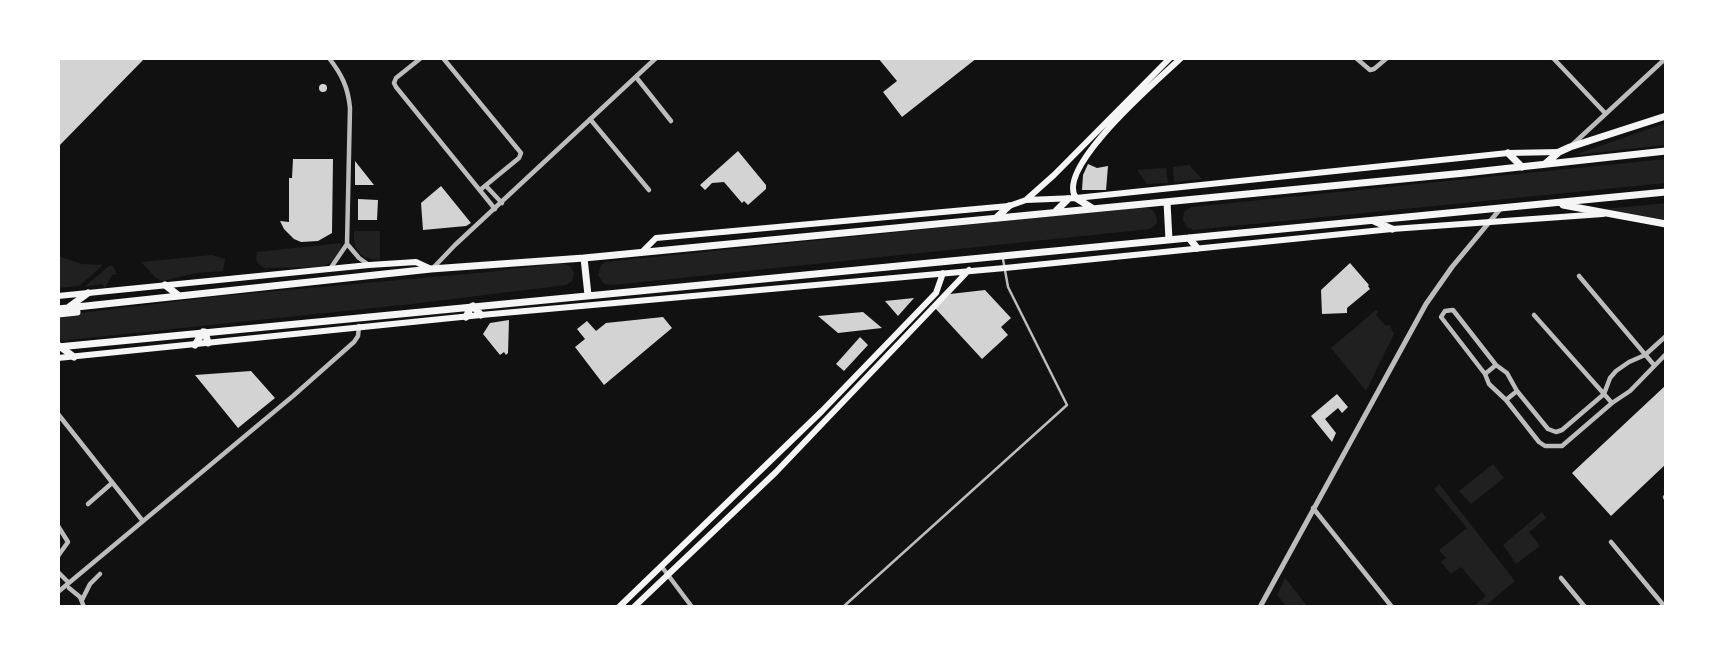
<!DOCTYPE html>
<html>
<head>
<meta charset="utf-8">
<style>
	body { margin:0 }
	#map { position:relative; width:1724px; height:665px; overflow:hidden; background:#111; font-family:"Archivo Narrow",sans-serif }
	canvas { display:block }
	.frame { position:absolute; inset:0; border:60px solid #fff; pointer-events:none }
</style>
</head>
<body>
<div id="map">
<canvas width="1724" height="665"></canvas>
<div class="frame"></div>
</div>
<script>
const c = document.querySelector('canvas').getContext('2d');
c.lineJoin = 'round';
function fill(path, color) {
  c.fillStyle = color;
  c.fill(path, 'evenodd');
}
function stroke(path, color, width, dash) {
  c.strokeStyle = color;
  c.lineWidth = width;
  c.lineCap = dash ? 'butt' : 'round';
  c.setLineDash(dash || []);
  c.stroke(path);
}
const green = new Path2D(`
	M1666 123V145L1574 155Z
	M1666 159V183L1193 230 1187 227 1183 220 1184 212 1191 207Z
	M1189 165 1202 179 1174 182 1173 167Z
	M1166 168 1168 183 1147 184 1137 170Z
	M1666 203V220L1605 209Z
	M1143 207C1153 208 1157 213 1157 223L1150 229 613 285 604 284 598 275 601 265 606 262Z
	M354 231H380V260C360 259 353 250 354 231Z
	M341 243C340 257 333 264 319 267L265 268C257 265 255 259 257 252Z
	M212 255 225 259 223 271 196 273 162 281 155 277 141 262Z
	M58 256 82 264 103 265 79 286 58 288Z
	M562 263 570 266 574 273 572 281 566 285 412 304 58 341V317L64 315 221 296 488 272Z
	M109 266H113L117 274 112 275 105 288 102 284 84 287Z
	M1376 310 1378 312 1376 315 1386 326 1389 324 1394 334 1366 391 1331 348Z
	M1493 464 1504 478 1471 504 1459 491Z
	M1439 484 1515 581 1484 607H1473L1486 596 1461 567 1451 574 1441 562 1446 558 1439 550 1467 528 1434 489Z
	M1542 512 1546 518 1529 532 1540 546 1516 564 1503 545Z
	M1285 578 1308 607H1287L1277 595Z`);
const building = new Path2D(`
	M58 58H145L58 147Z
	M878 58H977L902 117 883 92 897 81Z
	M319 88a4 4 0 1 1 8 0a4 4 0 1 1-8 0Z
	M738 151 766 185V189L748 205 744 201 742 203 724 182 712 183 705 190 700 185Z
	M293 159H333L332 233 318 241 301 242 294 239 284 229 280 221 289 222V178H292Z
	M355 161 374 185H355Z
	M1088 164 1097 168 1108 166 1106 190H1082L1083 175Z
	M441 186 471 223 466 226 423 230 421 203Z
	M358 199 378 200 377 220H358Z
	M1350 263 1369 285 1368 286 1370 289 1347 308V313L1322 314 1321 290Z
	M985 290 1011 318 1001 327 1008 335 982 359 935 308 950 294Z
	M914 298 898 316 885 301Z
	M863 312 882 328 838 333 818 316Z
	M663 317 672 328 604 385 575 347 585 339 577 329 587 321 596 331 606 323Z
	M509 320 508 353 506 355 504 352 500 355 483 334 490 323Z
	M860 337 868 345 844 371 836 364Z
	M251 371 275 398 238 428 195 375Z
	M1666 385V464L1611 516 1572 473Z
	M1337 394 1348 407 1342 413 1338 408 1325 419 1336 433 1332 442 1311 416Z`);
const service = new Path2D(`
	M843 607 1067 405 1008 287 1003 259`);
const minor = new Path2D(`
	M329 58C342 75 348 87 350 108L347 244 330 269
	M421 58 396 78 394 83 396 87 495 209
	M443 58 521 153 519 158 480 190
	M1356 58 1370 70 1374 69 1387 58
	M1553 58 1605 113
	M636 77 671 121
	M590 119 649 190
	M1572 145 1666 58
	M486 186 502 203
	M348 245 359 258 369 265
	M433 268 455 245 656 58
	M1579 276 1654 365
	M1534 315 1612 403
	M1666 336 1645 355 1629 362 1616 371 1610 378 1604 394 1562 430 1556 432 1548 429 1517 391 1507 373 1496 365 1453 310 1445 311 1441 317 1485 374 1489 384 1506 400 1539 442 1545 446H1562L1612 403 1630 391 1666 354
	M1485 374 1496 365
	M1506 400 1517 391
	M58 414 142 520
	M1665 497 1666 499
	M88 504 112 483
	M1313 508 1392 607
	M58 526 68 542 58 556
	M1611 542 1665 607
	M662 567 692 607
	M58 572 69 583
	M1561 578 1585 607
	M69 588 80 597 84 607
	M58 592 293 396 354 342 358 336 359 326
	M82 600 90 584 100 574`);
const tertiary = new Path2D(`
	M1260 607 1426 304 1452 267 1501 208`);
const secondary = new Path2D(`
	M1076 198C1054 168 1159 79 1181 58
	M1027 199 1054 175 1170 58
	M643 251 656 238 1009 206 1026 200 1076 198 1508 153 1559 152
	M58 296 369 265 416 262 431 269
	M58 358 481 315 1005 268 1392 229 1603 214
	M619 607 822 411 936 293 943 273
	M634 607 776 472 969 270`);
const trunk = new Path2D(`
	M1508 153 1522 167
	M1545 164 1559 152 1570 147 1666 116
	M1076 198 1092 208
	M1167 202 1169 240
	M1563 205 1666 224
	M1055 212 1068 199
	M997 217 1009 206
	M1374 221 1392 229
	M1189 238 1197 248
	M584 258 588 295
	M165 285 178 295
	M473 306 481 315
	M69 307 88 293
	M58 309 431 269 584 258 1465 173 1666 151
	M58 314 77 312
	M466 317 471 307
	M205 332 208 343
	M58 345 74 357
	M195 345 203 332
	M58 347 1666 192`);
fill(green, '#202020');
fill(building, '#d3d3d3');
stroke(service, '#bcbcbc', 2.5);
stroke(minor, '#bcbcbc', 4.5);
stroke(tertiary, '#bcbcbc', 5);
stroke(secondary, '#f5f5f5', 6);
stroke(trunk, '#f5f5f5', 7);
</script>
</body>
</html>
